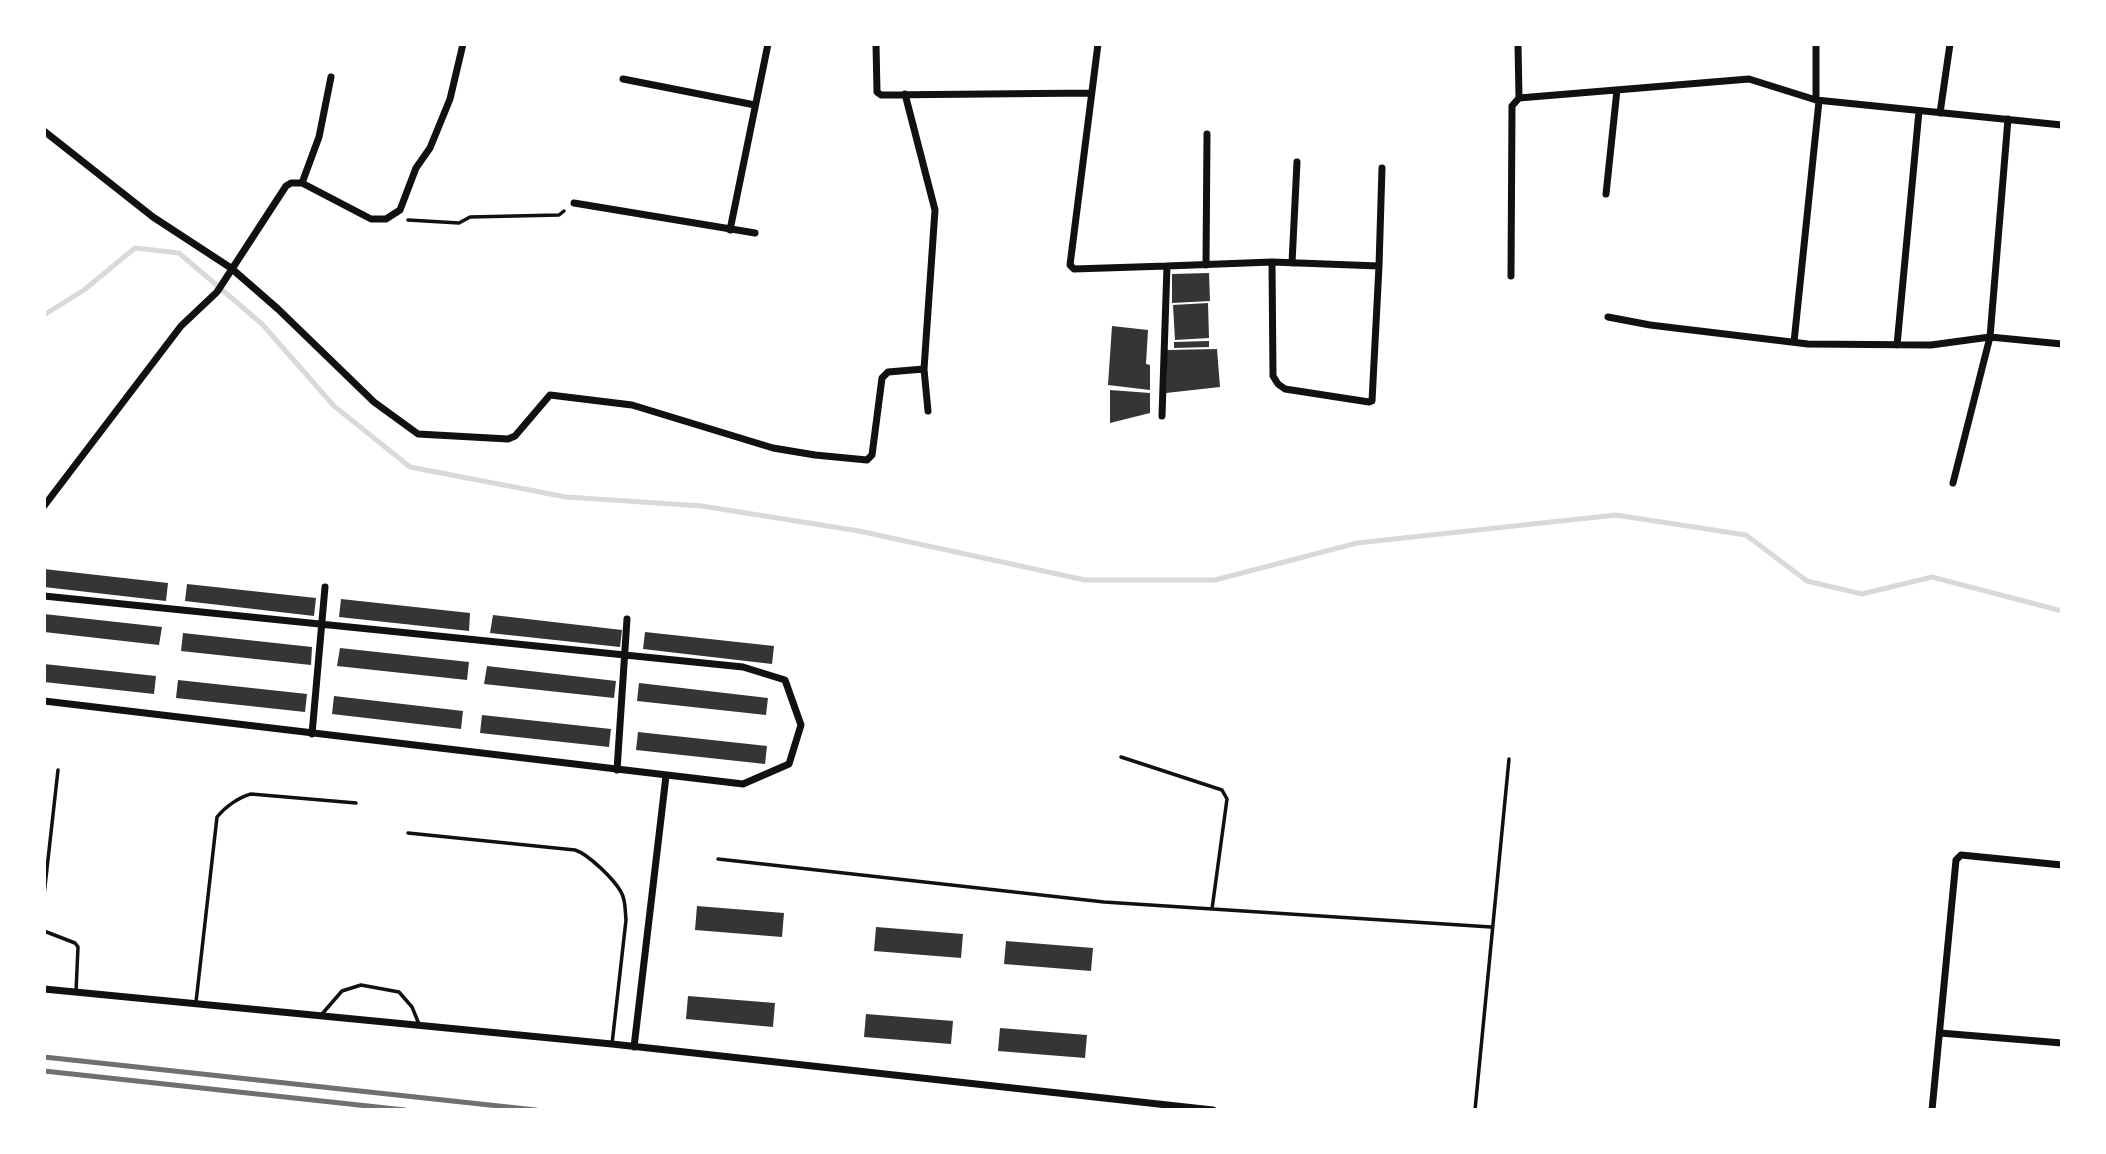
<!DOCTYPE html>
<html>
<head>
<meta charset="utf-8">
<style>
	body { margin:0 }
	#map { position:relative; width:2106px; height:1154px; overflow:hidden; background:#fff; font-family:Jost,sans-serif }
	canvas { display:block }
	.frame { position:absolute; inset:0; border:46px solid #fff; pointer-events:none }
</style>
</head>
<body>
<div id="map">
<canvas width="2106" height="1154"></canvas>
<div class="frame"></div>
</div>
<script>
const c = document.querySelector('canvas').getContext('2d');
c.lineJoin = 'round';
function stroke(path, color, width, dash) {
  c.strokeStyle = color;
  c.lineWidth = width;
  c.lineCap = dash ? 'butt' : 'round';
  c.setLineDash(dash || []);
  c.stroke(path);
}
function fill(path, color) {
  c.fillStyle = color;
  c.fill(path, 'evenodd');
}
const stream = new Path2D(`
	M44 315 84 290 135 248 179 253 262 324 334 406 410 467 566 497 702 506 859 531 1085 580H1215L1357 543 1616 515 1746 535 1807 581 1862 594 1932 577 2062 611`);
const building = new Path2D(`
	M1209 273 1210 301 1172 303V274Z
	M1208 303 1209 338 1175 340 1173 305Z
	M1112 326 1148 330 1146 364 1150 365V390L1108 385Z
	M1209 341V347L1174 348V342Z
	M1217 349 1220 387 1166 393 1167 350Z
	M1110 390 1150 393V413L1110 423Z
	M44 569 168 583 166 601 44 587Z
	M187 584 316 598 314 616 185 601Z
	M341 599 470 613 469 631 339 617Z
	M44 614 162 627 159 645 44 632Z
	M493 615 622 630 620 647 490 633Z
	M645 632 774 646 772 664 643 649Z
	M183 633 312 647 311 665 181 651Z
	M340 648 469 662 467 680 337 666Z
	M44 664 156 676 154 694 44 682Z
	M487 666 616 681 614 698 484 684Z
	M178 680 307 694 305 712 176 698Z
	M639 683 768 698 766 715 637 701Z
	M334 696 463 711 461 729 332 714Z
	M482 715 611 729 609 747 480 733Z
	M638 732 767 746 765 764 636 750Z
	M697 906 784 913 782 937 695 930Z
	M876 927 963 934 961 958 874 951Z
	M1006 941 1093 948 1091 971 1004 964Z
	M688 996 775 1003 773 1027 686 1019Z
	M866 1014 953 1021 951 1044 864 1037Z
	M1000 1028 1087 1035 1085 1058 998 1051Z`);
const path = new Path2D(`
	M408 220 459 223 470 217 559 215 564 211`);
const service = new Path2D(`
	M1121 757 1222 790 1227 799 1212 909
	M408 833 575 850C588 854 614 879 621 892 626 900 625 911 626 920L612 1044
	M718 859 1104 902 1491 927
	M44 895 58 770
	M44 931 75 943 78 947 76 992
	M196 1002 217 817C225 807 239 797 251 794L356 803
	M322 1014 342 991 361 985 399 992 412 1007 419 1024
	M1475 1110 1509 759`);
const minor = new Path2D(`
	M876 44 877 92 881 95 1091 93
	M1098 44 1070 265 1074 269 1167 266 1162 416
	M1518 44 1519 98 1749 79 1816 100 2062 125
	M623 79 755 105
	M905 94 935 210 924 369 928 411
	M1816 100V44
	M1940 113 1950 44
	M44 131 153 217 231 268 278 309 374 402 418 434 508 439 515 436 550 395 632 405 773 448 815 455 867 460 872 455 882 378 888 372 924 369
	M302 183 319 137 331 77
	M1606 194 1617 90
	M574 203 755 233
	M730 230 768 44
	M1272 262 1273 376 1278 384 1285 389 1369 402 1372 401 1379 266
	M1292 263 1297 162
	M1206 265 1207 134
	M1167 266 1272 262 1379 266 1382 168
	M1511 276 1512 106 1519 98
	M1608 317 1650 325 1808 344 1931 345 1990 337 2062 344
	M1794 342 1819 101
	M1897 345 1919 111
	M1953 483 1990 337 2008 119
	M44 506 181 326 217 292 286 186 291 183H302L371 219H386L400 210 416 168 430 148 450 99 463 44
	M44 596 743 667 785 680 801 725 789 764 743 784 44 701
	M312 734 325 587
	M617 770 627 619
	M44 989 612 1044 1213 1110
	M1940 1033 2062 1043
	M634 1047 666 776
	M1932 1110 1956 860 1961 855 2062 865`);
const rail = new Path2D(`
	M44 1057 536 1110
	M44 1071 405 1110`);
stroke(stream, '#d9d9d9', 5);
fill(building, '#353535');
stroke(path, '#111', 3.5);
stroke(service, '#111', 3.5);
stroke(minor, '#111', 7);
stroke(rail, '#707070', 5);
</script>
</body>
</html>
